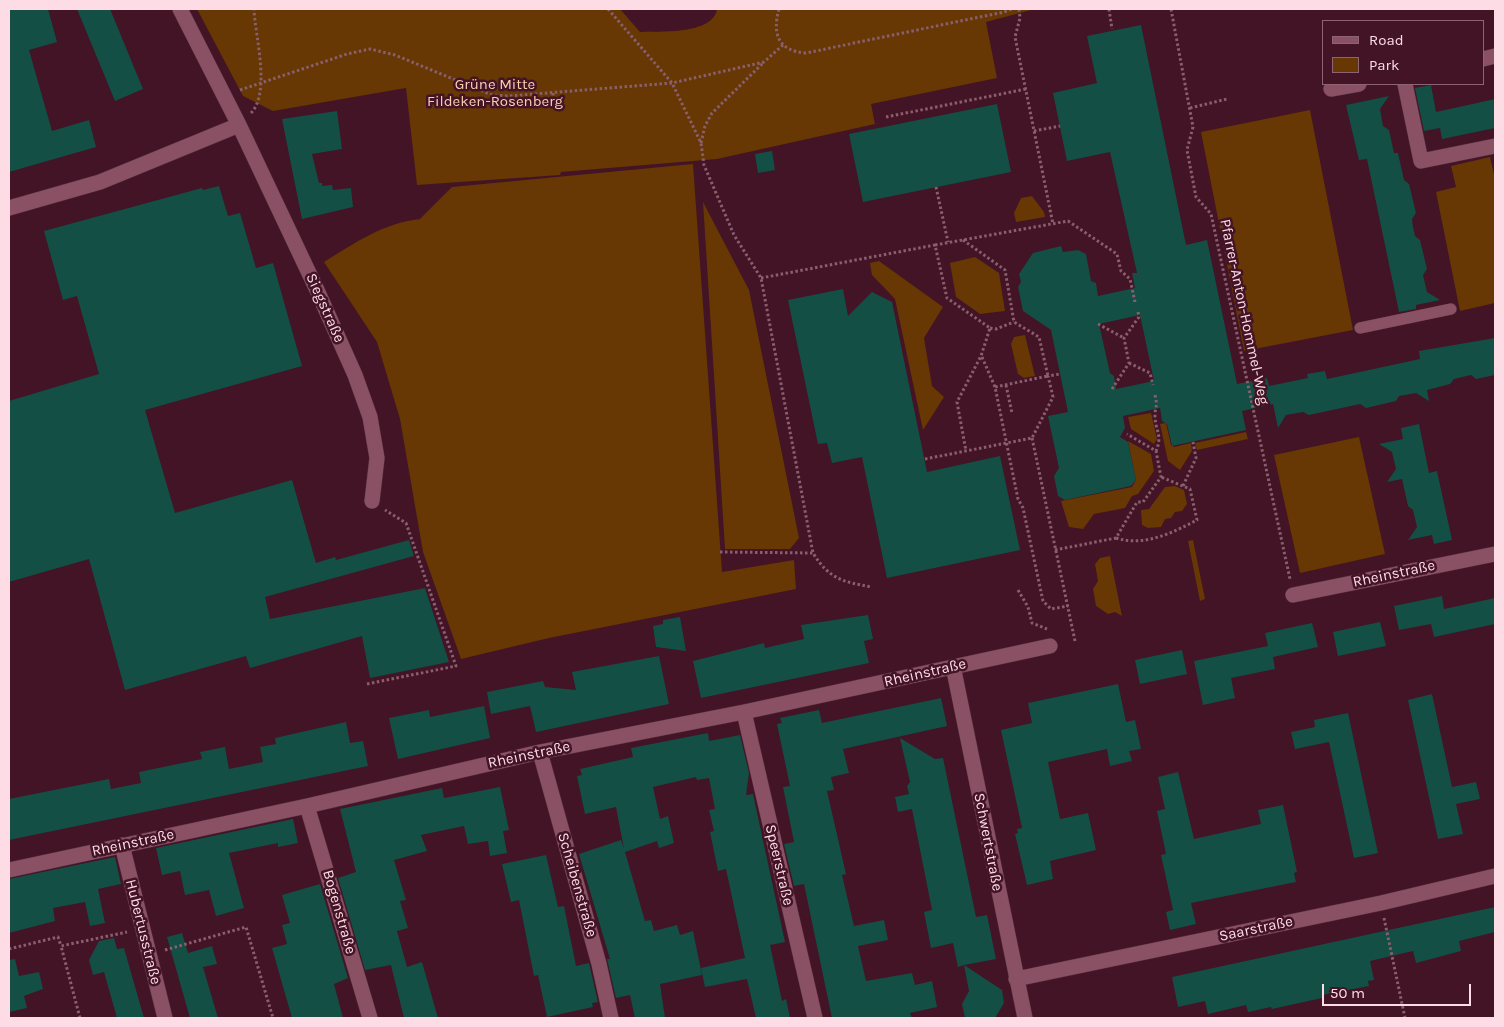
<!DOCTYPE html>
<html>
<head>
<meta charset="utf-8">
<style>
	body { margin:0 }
	#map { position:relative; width:1504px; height:1027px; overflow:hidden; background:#431326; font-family:Karla,sans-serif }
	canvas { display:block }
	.frame { position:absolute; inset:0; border:10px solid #fedce5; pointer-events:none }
	.legend { position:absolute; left:1322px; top:20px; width:162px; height:65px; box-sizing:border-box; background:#431326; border:1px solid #8e6372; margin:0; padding:6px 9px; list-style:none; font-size:15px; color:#fedce5 }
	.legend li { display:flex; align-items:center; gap:10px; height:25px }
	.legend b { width:25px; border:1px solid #8e6372 }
	.scale { position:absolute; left:1322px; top:984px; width:149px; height:22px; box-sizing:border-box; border:2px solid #fedce5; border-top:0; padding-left:6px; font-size:15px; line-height:18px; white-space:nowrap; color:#fedce5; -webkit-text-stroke:4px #431326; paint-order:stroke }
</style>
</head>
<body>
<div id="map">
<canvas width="1504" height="1027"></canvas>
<div class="frame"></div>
<ul class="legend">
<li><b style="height:6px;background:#895163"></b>Road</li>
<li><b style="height:14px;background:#673704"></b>Park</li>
</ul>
<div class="scale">50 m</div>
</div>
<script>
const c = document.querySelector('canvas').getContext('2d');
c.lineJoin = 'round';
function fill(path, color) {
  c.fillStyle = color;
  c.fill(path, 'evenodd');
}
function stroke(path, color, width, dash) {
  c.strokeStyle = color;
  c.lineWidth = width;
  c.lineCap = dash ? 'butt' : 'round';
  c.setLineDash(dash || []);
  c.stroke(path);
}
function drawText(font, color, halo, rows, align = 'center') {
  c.font = font + ' Karla,sans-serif';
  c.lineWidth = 5;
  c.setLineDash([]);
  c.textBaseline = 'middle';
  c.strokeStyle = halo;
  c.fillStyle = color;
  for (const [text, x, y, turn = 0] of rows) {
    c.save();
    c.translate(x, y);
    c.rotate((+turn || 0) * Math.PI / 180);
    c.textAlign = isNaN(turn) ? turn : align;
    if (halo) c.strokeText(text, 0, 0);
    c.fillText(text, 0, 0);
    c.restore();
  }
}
const green = new Path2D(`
	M197 9H620L640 32C660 31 713 35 717 9H1035L986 22 997 78 871 104 875 124 717 159 561 172 560 175 417 185 406 88 273 111 243 96Z
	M1310 110 1353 330 1244 351 1201 132Z
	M1490 157 1495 179V303L1460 311 1436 192 1456 187 1451 166Z
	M693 164 722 572 794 560 796 589 549 638 461 659 423 552 400 419 377 342 324 262C355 243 383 223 420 219L452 187Z
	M1032 196 1044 212 1045 217 1016 222 1014 213 1021 198Z
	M703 202 749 290 799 538 790 549H725Z
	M975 257 999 273 1005 311 980 314 956 297 950 263Z
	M879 261 943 307 924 338 932 386 944 397 923 430 895 299 872 275 870 263Z
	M1025 335 1035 376 1024 378 1018 374 1011 344 1014 337Z
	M1151 413 1157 439 1154 444 1131 429 1128 417Z
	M1166 423 1171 445 1174 447 1191 443 1192 451 1180 470 1168 461 1160 424Z
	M1246 432 1248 439 1197 450 1195 443Z
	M1359 437 1385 554 1300 573 1274 455Z
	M1128 441 1151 454 1154 471 1138 494 1132 496 1125 508 1094 514 1083 529 1069 527 1061 501 1132 487 1136 480Z
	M1175 486 1184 490 1187 504 1182 511 1175 512 1171 518 1165 519 1161 527 1148 528 1142 525 1141 510 1149 509 1165 487Z
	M1193 540 1205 599 1200 601 1188 541Z
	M1110 556 1122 616 1115 612 1108 614 1096 606 1093 589 1098 581 1095 564 1100 558Z`);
const building = new Path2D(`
	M9 9H48L57 42 29 50 52 131 89 120 96 147 9 172Z
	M77 9H110L143 89 115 101Z
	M1141 25 1186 245 1207 240 1237 384 1267 378 1269 386 1308 378 1307 374 1325 371 1327 379 1420 359 1419 351 1495 338V375L1476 379 1471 375 1454 379 1450 384 1427 390 1429 401 1416 393 1399 396 1396 401 1366 408 1360 404 1309 415 1303 412 1286 415 1278 428 1273 404 1242 411 1246 430 1172 446 1167 424 1162 421 1160 408 1123 416 1125 428 1120 437 1128 442 1136 480 1131 486 1065 500 1058 496 1054 476 1059 468 1048 416 1068 412 1051 330 1023 311 1018 287 1021 282 1019 274 1033 253 1061 246 1063 252 1078 250 1086 254 1091 281 1096 283 1098 296 1135 288 1132 273H1137L1110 152 1067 161 1053 93 1097 83 1087 36ZM1140 315 1154 381 1116 389 1114 376 1110 373 1099 324Z
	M1431 85 1436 112 1495 99V128L1442 139 1440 128 1424 131 1415 88Z
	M1389 96 1380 109 1383 126 1389 130 1394 153H1398L1404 180 1409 184 1416 213 1412 219 1413 227 1415 236 1420 240 1427 269 1423 275 1427 292 1440 300 1416 305V309L1399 312 1367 159 1359 160 1346 105Z
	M997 104 1011 172 863 202 849 134Z
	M337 111 342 149 312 154 319 183H322V186L332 185 333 190 351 188 353 207 302 219 282 119Z
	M772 151 775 170 758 173 755 154Z
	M219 186 228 216 240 213 256 268 273 263 302 366 145 410 175 513 292 480 316 563 335 557 336 560 409 540 414 556 265 597 270 619 425 588 449 662 370 678 362 636 250 668 246 656 125 690 89 559 9 582V401L99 374 77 296 63 300 44 231 202 188 203 190Z
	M843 289 848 316 872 292 892 302 927 472 1000 456 1020 550 887 578 862 457 832 463 827 443 818 444 788 300Z
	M1419 424 1429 473 1437 471 1452 540 1434 544 1432 535 1408 540 1417 527 1413 510 1408 506 1402 479 1387 482 1396 469 1392 452 1379 444 1403 439 1401 428Z
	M1442 596 1444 609 1495 598V624L1434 637 1431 624 1399 630 1394 606Z
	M868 615 873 639 864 641 869 663 701 698 693 661 764 643 765 648 804 639 801 625Z
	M680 617 686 651 656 647 653 626 663 624V620Z
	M1380 622 1386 646 1338 656 1333 632Z
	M1312 623 1318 647 1273 657 1275 669 1231 678 1235 698 1203 705 1194 661 1268 646 1265 633Z
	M1182 650 1187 674 1140 684 1135 660Z
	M659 656 669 704 536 732 530 706 491 714 487 692 543 681 545 687 576 690 572 672Z
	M1118 684 1126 722 1135 720 1141 749 1129 751 1132 761 1110 766 1107 749 1048 762 1060 819 1088 813 1096 850 1050 861 1053 879 1027 885 1015 834 1018 833 1017 829 1022 828 1001 730 1032 723 1028 703Z
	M1432 694 1452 787 1476 782 1480 799 1456 804 1463 834 1438 839 1408 700Z
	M941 698 947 726 843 749 849 773 831 777 834 790 827 791 846 874 842 875 854 926 884 920 888 940 858 946 866 981 912 973 915 985 932 981 937 1007 910 1013 912 1018H832L804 884 794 886 784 844 794 842 783 787 790 786 777 724 782 723 780 718 819 710 822 723Z
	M484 706 490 738 398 759 389 718 429 710 430 717Z
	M1348 713 1378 853 1354 858 1329 742 1295 749 1291 732 1315 727 1314 720Z
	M346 722 350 743 363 741 368 766 9 840V799L109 779 111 789 141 783 139 772 202 759 200 752 225 747 229 769 263 762 260 747 276 744 275 738Z
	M708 733 709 741 740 735 749 773 746 795 753 794 785 942 770 945 782 1001 786 999 790 1018H756L747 979 705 987 701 968 745 958 726 869 718 871 710 832 714 831 709 810 715 809 709 778 697 780 696 777 653 787 660 819 668 816 674 843 659 848 657 841 625 852 645 921 651 920 654 931 677 925 680 935 693 931 702 975 660 984 665 1018H635L630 995 616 998 607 959H610L579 854 621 840 624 849 616 807 585 814 577 776 582 775 580 769 633 757 631 748Z
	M900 738 935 759 943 758 976 917 987 915 996 959 964 965 1002 990 1004 1003 995 1018H965L962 1004 969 991 964 965 958 967 953 943 931 948 924 912 932 910 912 809 898 812 895 797 909 794 907 786 910 782Z
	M1178 772 1194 839 1261 824 1258 810 1283 805 1297 872 1294 873 1296 882 1191 903 1196 924 1170 930 1166 912 1173 910 1161 855 1166 854 1157 811 1165 809 1158 777Z
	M500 787 509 830 503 831 507 853 490 856 488 841 468 844 464 826 421 835 427 851 394 860 406 900 400 901 408 928 397 931 407 967 422 962 438 1018H404L391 965 365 970 338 878 356 872 340 809 442 788 444 798Z
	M293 819 298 843 278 847V843L229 853 244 908 216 916 209 890 185 895 180 871 162 875 156 848Z
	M546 855 558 907 564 906 576 966 589 963 598 1002 592 1003 593 1007 547 1017 538 975 534 976 519 900 511 902 502 864Z
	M115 857 121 884 98 889 105 923 90 926 85 902 53 908 55 921 9 933V879Z
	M320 884 348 978 334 984 343 1018H292L272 948 287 944 282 925 290 923 282 895Z
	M1495 907V932L1459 941 1461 951 1416 963 1413 951 1370 961 1374 980 1368 981 1369 986 1322 995V998L1272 1009 1271 1007 1248 1012 1246 1005 1208 1014 1205 1001 1178 1007 1172 977Z
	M182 933 188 953 212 946 217 964 203 967 218 1018H190L167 937Z
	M114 938 117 949 124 948 144 1018H117L104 972 93 975 89 960 99 941Z
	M15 959 19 976 39 972 43 989 24 996 27 1008 9 1012V960Z`);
const path = new Path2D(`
	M608 9 672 83 701 143 704 165 734 235 761 278 813 553C829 579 843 582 872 587
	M779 9C772 34 778 51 806 53L1004 12 1012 9
	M1019 9 1020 18 1015 37 1053 224
	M1109 9 1112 29
	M1171 9 1193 127 1187 150 1196 197 1211 214 1290 579
	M240 90 347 54 370 49 395 55 492 95 509 96 672 83 764 62 783 45
	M553 93V104
	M1190 108 1227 99
	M251 113C271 92 255 36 254 9
	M886 117 1026 89
	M1034 131 1060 126
	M701 143 705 126 712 113 763 63
	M936 187 948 242
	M963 240 1005 270 1014 322 1039 337 1048 376 995 387
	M935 245 1068 221 1117 254 1121 271 1130 279 1135 302
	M761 278 935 245 947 298 990 328 981 356 957 402 966 451
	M1098 324 1124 338
	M990 328 996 329 1014 322
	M982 357 995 387 1018 499 1023 508 1043 601 1051 609 1068 606
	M1129 363 1150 373 1153 385
	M1006 385 1012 413
	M1112 389 1129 363 1124 338 1139 317 1138 312
	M1155 395C1158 407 1155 407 1155 415 1155 431 1163 435 1156 451
	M1032 438 1075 641
	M925 459 1032 438 1053 397 1048 376 1060 374
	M1183 486 1196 458 1193 442
	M1116 538C1144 547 1172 533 1197 520L1190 489 1161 477
	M1055 550 1116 538 1137 502H1143L1161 477 1156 451 1127 434
	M720 552 813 553
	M1018 590 1028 607 1032 623 1047 629
	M367 684 456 666 406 523 385 510
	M1384 918 1405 1018
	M9 949 58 937 61 946
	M165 950 246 927 273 1018
	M80 1018 61 946 127 932`);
const lane = new Path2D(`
	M1360 328 1451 309`);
const street = new Path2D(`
	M180 9 239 125
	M1483 59 1495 56
	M1405 84 1421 161 1495 146
	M1331 89 1359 84
	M9 208 100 182 239 125 317 290 355 375 370 417 377 458 372 501
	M1293 595 1495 554
	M953 666 1025 1018
	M744 712 815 1018
	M540 752 599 964 611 1018
	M307 806 370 1018
	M122 845 165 1018
	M9 870 307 806 540 752 744 712 1050 646
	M1016 979 1381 903 1495 876`);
const parkNames = [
	["Grüne Mitte",495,85],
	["Fildeken-Rosenberg",495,102]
];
const streetNames = [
	["Siegstraße",325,308,66],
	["Pfarrer-Anton-Hommel-Weg",1244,312,78],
	["Rheinstraße",1394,574,-12],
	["Rheinstraße",925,673,-13],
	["Rheinstraße",529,755,-12],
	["Schwertstraße",988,842,79],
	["Rheinstraße",133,843,-12],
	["Speerstraße",779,865,77],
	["Scheibenstraße",577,885,74],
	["Bogenstraße",339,912,74],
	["Saarstraße",1256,929,-12],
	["Hubertusstraße",143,932,76]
];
fill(green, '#673704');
fill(building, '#134f45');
stroke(lane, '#56303e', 12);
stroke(street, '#56303e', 16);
stroke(path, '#895f6e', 3, [2.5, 2.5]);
stroke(lane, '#895163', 11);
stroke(street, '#895163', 15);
drawText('15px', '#fbd1b1', '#431326', parkNames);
drawText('15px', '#fedce5', '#431326', streetNames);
</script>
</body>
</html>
